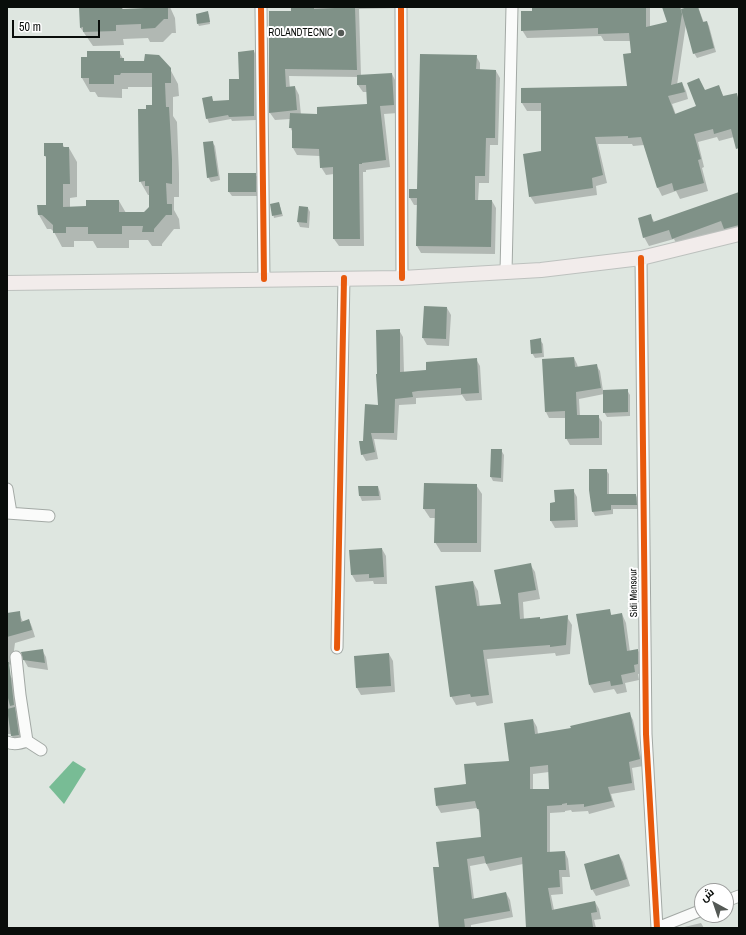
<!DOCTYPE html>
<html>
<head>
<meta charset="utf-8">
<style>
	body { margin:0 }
	#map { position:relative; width:746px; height:935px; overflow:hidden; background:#dee6e0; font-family:"Archivo Narrow",Cairo,sans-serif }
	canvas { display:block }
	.frame { position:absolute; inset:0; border:8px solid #090d0a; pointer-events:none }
	.north { position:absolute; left:694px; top:883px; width:40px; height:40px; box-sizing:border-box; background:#fff; border:1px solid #9d9e9d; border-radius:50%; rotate:320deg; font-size:11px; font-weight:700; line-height:16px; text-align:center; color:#090d0a }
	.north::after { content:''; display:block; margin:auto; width:14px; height:18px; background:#545955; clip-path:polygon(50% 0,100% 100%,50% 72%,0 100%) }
	.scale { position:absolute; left:12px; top:20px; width:88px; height:18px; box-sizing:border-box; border:2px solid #090d0a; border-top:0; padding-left:5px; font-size:12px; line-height:14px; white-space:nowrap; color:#090d0a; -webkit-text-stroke:3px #fff; paint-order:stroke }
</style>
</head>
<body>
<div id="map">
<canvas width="746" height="935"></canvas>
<div class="frame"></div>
<div class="north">ش</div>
<div class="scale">50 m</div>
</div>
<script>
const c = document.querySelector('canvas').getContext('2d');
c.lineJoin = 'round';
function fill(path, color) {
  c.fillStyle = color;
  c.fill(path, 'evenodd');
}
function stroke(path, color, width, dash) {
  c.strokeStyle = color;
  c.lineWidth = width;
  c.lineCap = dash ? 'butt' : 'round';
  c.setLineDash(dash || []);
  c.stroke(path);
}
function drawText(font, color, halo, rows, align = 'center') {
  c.font = font + ' "Archivo Narrow",sans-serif';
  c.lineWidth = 4;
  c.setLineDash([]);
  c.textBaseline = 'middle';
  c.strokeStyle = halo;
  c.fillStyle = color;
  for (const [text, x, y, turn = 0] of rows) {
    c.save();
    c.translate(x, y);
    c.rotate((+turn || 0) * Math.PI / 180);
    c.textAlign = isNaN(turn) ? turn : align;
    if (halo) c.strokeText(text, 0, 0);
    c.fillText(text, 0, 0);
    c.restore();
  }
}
const water = new Path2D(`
	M73 761 86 769 64 804 49 787Z`);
const shadow = new Path2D(`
	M80 7H122L123 9H148V7H170L175 18 176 33H172L163 42H150L148 38 123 39 124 45 93 46 80 27Z
	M292 7H399L400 8 359 9 361 76 392 74 396 82 398 113 384 114 390 167 366 170V172H363L364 246H339L334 239V174L326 175 321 167 320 156 297 155 293 148V133L290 127V119L275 120 270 113V12H292ZM289 76 358 77V85L363 92H368L369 105 318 115H301L299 95 295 87 290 88Z
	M533 7H650V27L669 22 663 7H680L682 10 691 7H698L704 23 707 22 709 26 716 52 697 58 694 53 686 24 677 85 682 83 686 91 688 99 672 104 676 115 697 107 705 91 719 87 724 97 737 95 739 99V145L734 137 719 141 717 137 698 142 704 167 702 168 708 191 680 199 676 191 662 196 658 188 644 145 633 146 632 144H598L607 183 596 186 597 195 535 204 530 196 542 152V111H527L522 103V89L628 87 632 54 631 41H604L601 36 527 38 522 30 533 12Z
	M209 14 210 24 199 26 198 24Z
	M254 51 256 56V120L232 121 231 119 209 123 207 118 211 97 214 102 230 101Z
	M119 52 125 62 170 69 178 84 179 96 173 97V116L177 122 179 174V197H174V210L179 219 180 229H174L162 244V246H152L148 240H129V248H97L93 241H74V247H62L54 232 51 229H47L39 215 47 206V159L45 156 62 144 65 148H69L77 162V197L70 198V208L87 207 119 201 126 213H144L150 207V195H148L140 181 147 110 153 106V87H128V89H122V98L98 97 95 92H90L82 78Z
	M476 56 480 63V70L496 71 500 78 498 145H490L489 183H479L478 201H492L496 208 495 254 421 253 417 246 418 205H414L410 198 418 190Z
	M212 142 215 146 220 180 211 182 208 177Z
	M255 174 258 178V196H232L229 192Z
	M739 193V234L678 247 674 239 649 246 644 237 650 215 655 223Z
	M279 203 283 216 274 218 271 205Z
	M300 207 308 208 310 212 309 228 300 227 298 222Z
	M447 308 451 315 449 346 427 345 423 338Z
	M399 330 403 337 404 373 427 371 476 359 480 366 482 400 466 401 462 395 416 398V404L399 405 397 440 374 439 378 459 366 461 362 454 364 441 379 406Z
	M540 340 543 344 544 357 535 358 532 353Z
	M574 358 577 364 578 368 596 365 600 371 603 391 627 390 630 395V416L607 417 604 412V394L579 399 580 416H598L602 422V445H570L566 438V418H549L546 412Z
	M501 450 504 455 503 482 493 481 491 477Z
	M606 470 609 474V495H636L638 500 639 509H613V514L595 516 593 512Z
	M476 485 482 494 481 552H441L435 542 436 518H430L424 509Z
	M359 487H378L380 492 381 500 362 501 360 496Z
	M573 490 577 497 578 527 555 528 551 521 556 503Z
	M382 549 386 556 387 584H374L373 581 356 582 352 575 350 551Z
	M530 564 535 572 540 599 523 602 524 620 540 618 541 620 567 617 572 625 570 654 556 656 555 653 487 659 493 703 477 706 475 702 456 705 451 696 473 582 478 591 480 607 502 605Z
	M609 610 612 616 622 614 626 623 630 652 638 650 642 659 643 673 638 674 639 680 625 683 627 692 617 694 614 689 594 693 589 684Z
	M19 613 23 622 29 620 32 627 35 637 15 643 12 665 7 664V614Z
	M42 650 46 657 48 670 28 667 24 660Z
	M389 654 393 661 395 692 361 695 357 688 355 657Z
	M10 675 13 680 21 739 14 740 11 734H7V676Z
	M629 713 633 720 643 766 632 768 635 790 611 794 615 807 589 814 588 811 572 812 571 810 565 811V812L550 813V853L565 852 568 859 570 877H562L563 894 551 895 554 910 595 902 599 909 601 919 594 920 596 928H527L523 864 490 871 486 863 470 866 474 899 506 893 510 900 513 917 471 925V928H440V868L482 838 480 813 477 808 441 813 437 806 467 785 510 762 533 720 537 727 538 734 572 729ZM549 772 550 790H533V774Z
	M619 855 623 862 630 886 596 896 592 889Z
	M701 923 704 928H680Z`);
const building = new Path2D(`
	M79 7H122V9L168 7V19H164L155 28 141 29V24L116 25V31L83 32V27L80 28Z
	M291 7H314V9L355 7 357 70 285 69 286 87 295 86 297 110 269 113V11H291Z
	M532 7H646V27L667 22 662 7H680L682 14 671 85 682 82 685 92 668 96 675 114 696 106 687 83 699 78 705 90 719 85 723 96 737 93 739 104V148L736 149 731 129 714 134 713 129 694 134 701 159 698 160 704 183 674 191 672 183 657 188 641 137 628 138V136L595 137 603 175 592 178 593 188 529 197 523 154 541 151V103H521V88L627 86 623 54 631 53 629 33 598 34V28L521 31V11H532Z
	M688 7H698L703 22 707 21 714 48 693 54 681 9Z
	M208 11 210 22 197 24 196 14Z
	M254 50V116L229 117 228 115 206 119 202 98 212 96 213 101 229 100V79H239L238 52Z
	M87 51H120V58H124V61H144L145 54 159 55 171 68V83H165L166 107H169L172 159V184L166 183 167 204H172V215H166L154 229V232H142L143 226H122V234H88V227H66V233H53V225L42 215H38L37 205H46V156H44V143H63V147H69L70 184H63V207L86 206V200H119V212H144L149 207V186H145V181L139 182 138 109H146V105H152V73H121L120 75H114V84H89V78H81V57H87Z
	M420 54 477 55 476 69 496 70 495 138H486L485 176H475V200H492L491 247 416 246 417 198H409V189H417Z
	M392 73 394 105 380 106 386 160 362 163V164H359L360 239H333V167L320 168 319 149 292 148V128H289L290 113 317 114V107L367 104 366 85H357V75Z
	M213 141 218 176 207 178 203 142Z
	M228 173H256V192H228Z
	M739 192V225L724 229 721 221 672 239 669 230 643 238 638 218 651 214 653 222Z
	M279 202 282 214 272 216 270 204Z
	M299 206 308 207 307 223 297 222Z
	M424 306 447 307 446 339 422 338Z
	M400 329V372L426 370V362L477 358 479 393 461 394V388L418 391 412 392 413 397 395 399 394 433H371L375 452 361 455 359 441H363L365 404 378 405 376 374H377L376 330Z
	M541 338 542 353 531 354 530 340Z
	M574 357 575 367 597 364 601 388 576 392 577 415H599V438L565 439V411L545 412 542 359Z
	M628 389V412L603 413V390Z
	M491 449H502L501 478 490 477Z
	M589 469H607V494H636L637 505H611V510L592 512 589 490Z
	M424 483 477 484V543H434L435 509H423Z
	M358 486H378L379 496H359Z
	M574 489 575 520 550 521V503L555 502 554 490Z
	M382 548 384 577 369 578V574L351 575 349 550Z
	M531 563 536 590 518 593 520 619 540 617V619L568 615 566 645 550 647V645L483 650 489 695 471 697 470 694 450 697 435 586 473 581 477 606 501 604 494 570Z
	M610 609 611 615 622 613 627 651 638 649V664L634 665 635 672 621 675 623 684 611 686 610 681 589 685 576 614Z
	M20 611 21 622 29 619 32 630 7 637V613Z
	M43 649 45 663 23 660 21 652Z
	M389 653 391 686 356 688 354 656Z
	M7 662H9L14 705 10 706 7 694Z
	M15 707 19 735 12 736H11L7 709Z
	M630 712 640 759 629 762 632 783 608 787 612 801 584 807V804L567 805V803L562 804V805L547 806V852L565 851 566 870H559L560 887 548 888 552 910 595 901 597 912 591 913 593 927 526 928 522 857 486 864 484 856 467 859 472 899 506 892 510 911 464 919 465 928H439L433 867H439L436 842 481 837 479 809H477L475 801 436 806 434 788 466 784 464 764 509 761 504 723 533 719 535 734 571 728 570 726ZM548 765 549 789H530V767Z
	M619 854 627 879 591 890 584 864Z`);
const minor = new Path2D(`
	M261 7 264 279
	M401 7 402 278
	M641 258 646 734 657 928
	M506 272 512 7
	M7 489 11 513
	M7 513 49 516
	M337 648 344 278
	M27 741 41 750
	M7 742C13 745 22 743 27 741L20 695 16 657
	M726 901 739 896
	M657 928 702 910`);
const major = new Path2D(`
	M7 283 402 278 541 270 641 258 739 234`);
const cycleway = new Path2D(`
	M261 7 264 279
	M401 7 402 278
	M641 258 646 734 657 928
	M337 648 344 278`);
const markers = [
	[341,33,4,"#545955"]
];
const poiNames = [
	["ROLANDTECNIC",333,33]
];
const streetNames = [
	["Sidi Mensour",634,593,-91]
];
fill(water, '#78bc95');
fill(shadow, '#0003');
fill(building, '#7f9187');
stroke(minor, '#a3a9a5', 13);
stroke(major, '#bdc1be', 16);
stroke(minor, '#fafbfa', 11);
stroke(major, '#f2eceb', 14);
stroke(cycleway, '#e8590c', 6);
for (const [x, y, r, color] of markers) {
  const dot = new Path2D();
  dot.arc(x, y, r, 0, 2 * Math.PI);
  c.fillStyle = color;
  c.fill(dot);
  stroke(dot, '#fff', 1.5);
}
drawText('10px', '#090d0a', '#fff', poiNames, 'right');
drawText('10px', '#090d0a', '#fff', streetNames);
</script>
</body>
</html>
